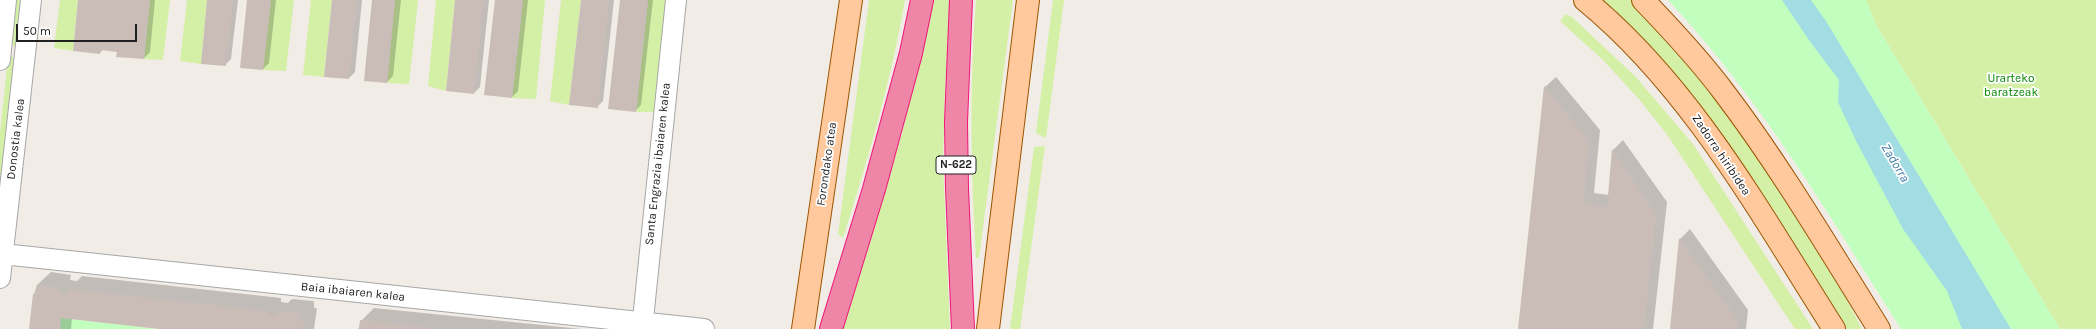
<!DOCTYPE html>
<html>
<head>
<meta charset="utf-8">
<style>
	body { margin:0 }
	#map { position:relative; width:2096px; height:329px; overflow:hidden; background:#f2ece6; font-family:Karla,sans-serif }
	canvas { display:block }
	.scale { position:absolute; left:16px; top:24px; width:121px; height:18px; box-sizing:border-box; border:2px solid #202020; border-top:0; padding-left:5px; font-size:12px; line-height:14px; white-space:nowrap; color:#202020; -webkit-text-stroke:3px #fff; paint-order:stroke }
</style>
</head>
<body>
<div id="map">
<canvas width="2096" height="329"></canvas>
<div class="scale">50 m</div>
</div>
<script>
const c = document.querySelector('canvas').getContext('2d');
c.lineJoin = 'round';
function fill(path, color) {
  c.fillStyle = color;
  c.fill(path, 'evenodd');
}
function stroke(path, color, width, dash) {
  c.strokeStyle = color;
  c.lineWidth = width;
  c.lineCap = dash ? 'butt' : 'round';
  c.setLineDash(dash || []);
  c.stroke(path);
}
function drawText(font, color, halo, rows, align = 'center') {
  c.font = font + ' Karla,sans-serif';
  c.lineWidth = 3.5;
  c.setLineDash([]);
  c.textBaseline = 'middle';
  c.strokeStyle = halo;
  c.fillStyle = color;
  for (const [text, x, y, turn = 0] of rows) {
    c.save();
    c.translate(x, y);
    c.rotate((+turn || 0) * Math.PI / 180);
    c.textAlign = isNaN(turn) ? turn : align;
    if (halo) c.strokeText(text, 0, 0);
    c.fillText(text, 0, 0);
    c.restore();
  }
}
const grass = new Path2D(`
	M14 0H22L17 47 10 45Z
	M60 0H78L73 51 54 48Z
	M150 0H170L163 60 144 59Z
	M187 0H207L201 64 180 61Z
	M271 0H294L286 71 263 70Z
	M311 0H332L324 77 303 75Z
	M395 0H418L409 84 387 83Z
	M436 0H455L446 91 428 86Z
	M523 0H545L536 99 512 98Z
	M561 0H581L569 105 550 101Z
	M648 0H669L658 112H636Z
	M869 0H905C891 81 868 160 843 238L838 234Z
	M931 0H952L945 89 943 161 950 329H843L901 137 926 35Z
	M976 0H1013L979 258H976C971 172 969 86 976 0Z
	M1053 0H1064L1046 138 1036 133Z
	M1596 0H1631L1657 25 1700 72 1822 253 1862 329H1844Z
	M1866 0H2096V329H2060L1876 25Z
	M1566 14 1572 17 1635 76 1693 144 1813 329H1795L1666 133 1638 98 1603 60 1560 21Z
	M8 57H16L0 213V132Z
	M1045 146 1020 329H1010L1034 147Z`);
const park = new Path2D(`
	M1668 0H1866L1876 25 2060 329H1901C1829 215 1761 99 1668 0Z
	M61 318 159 329H60Z`);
const water = new Path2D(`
	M1782 0H1811L1826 21 2011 329H1962L1947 291 1903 229 1856 141 1838 102 1839 80 1811 43Z`);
const shadow = new Path2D(`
	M79 0H155L150 52 144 58 118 51 103 49 100 53Z
	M208 0H238L231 59 225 65Z
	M248 0H276L269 63 263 69Z
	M333 0H362L355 72 349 78Z
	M373 0H401L393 76 387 82Z
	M456 0H489L480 87 474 93Z
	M496 0H528L518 91 512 97Z
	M582 0H614L603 101 597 107Z
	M621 0H653L641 105 635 111Z
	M1556 77 1600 130 1594 193 1609 195 1613 150 1623 140 1667 202 1653 329H1519L1545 87Z
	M1690 229 1748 310 1746 329H1671L1680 239Z
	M51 272 71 275 70 280 77 281 82 276 281 298V302L288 303 292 299 314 301V308H317L314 329H169L72 318 71 329H30L34 294 37 285Z
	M374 308 582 329H358L360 326 361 321Z`);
const building = new Path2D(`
	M78 0H150L144 59 116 57 117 52 100 50V54L73 51Z
	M207 0H233L226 66 201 64Z
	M247 0H271L263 70 240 68Z
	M332 0H357L349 79 324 77Z
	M372 0H395L387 83 364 81Z
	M455 0H484L474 94 446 91Z
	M495 0H523L512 98 484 95Z
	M581 0H609L598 108 569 105Z
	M620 0H648L636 112 608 109Z
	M1544 86 1589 141 1584 203 1607 207 1612 149 1656 214 1644 329H1518Z
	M1679 238 1738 321 1737 329H1670Z
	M37 285 59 288 58 293 67 294 68 289 268 311V315L277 316 278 311 301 314V321H304L303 329H159L61 318 60 329H29L33 294H35Z
	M360 320 435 328V329H359Z`);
const minor = new Path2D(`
	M0 60 6 0
	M3 254 704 329
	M0 278 31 0
	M642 329 676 0`);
const major = new Path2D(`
	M1585 0C1692 88 1760 213 1834 329
	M1643 0C1671 29 1699 59 1723 91 1780 166 1829 249 1879 329
	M803 329 851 0
	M988 329 1028 0`);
const highway = new Path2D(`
	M961 0 956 122 957 188 963 329
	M831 329 874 189 911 53 922 0`);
const shields = [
	[956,165,40]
];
const shieldNames = [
	["N-622",956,165]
];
const parkNames = [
	["Urarteko",2011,79],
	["baratzeak",2011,93]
];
const streetNames = [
	["Donostia kalea",16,139,-83],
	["Zadorra hiribidea",1721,155,56],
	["Santa Engrazia ibaiaren kalea",658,164,-84],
	["Forondako atea",827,164,-82],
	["Baia ibaiaren kalea",353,292,6]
];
const waterNames = [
	["Zadorra",1895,163,59]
];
fill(grass, '#d4f0a7');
fill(park, '#c2ffbf');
fill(water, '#a2dde3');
fill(shadow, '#0003');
fill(building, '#cabdb8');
stroke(minor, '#a7a7a7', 22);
stroke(major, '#9c5500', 24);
stroke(highway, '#ed157a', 24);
stroke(minor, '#fff', 20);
stroke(major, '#ffc99d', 22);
stroke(highway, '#f086a7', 22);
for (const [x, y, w] of shields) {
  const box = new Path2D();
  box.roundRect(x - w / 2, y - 9, w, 18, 3);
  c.fillStyle = '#fff';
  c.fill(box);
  stroke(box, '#202020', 1);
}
drawText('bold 11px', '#202020', null, shieldNames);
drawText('12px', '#078601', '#fff', parkNames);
drawText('12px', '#202020', '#fff', streetNames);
drawText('italic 13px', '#3b7aa2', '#fff', waterNames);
</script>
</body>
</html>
